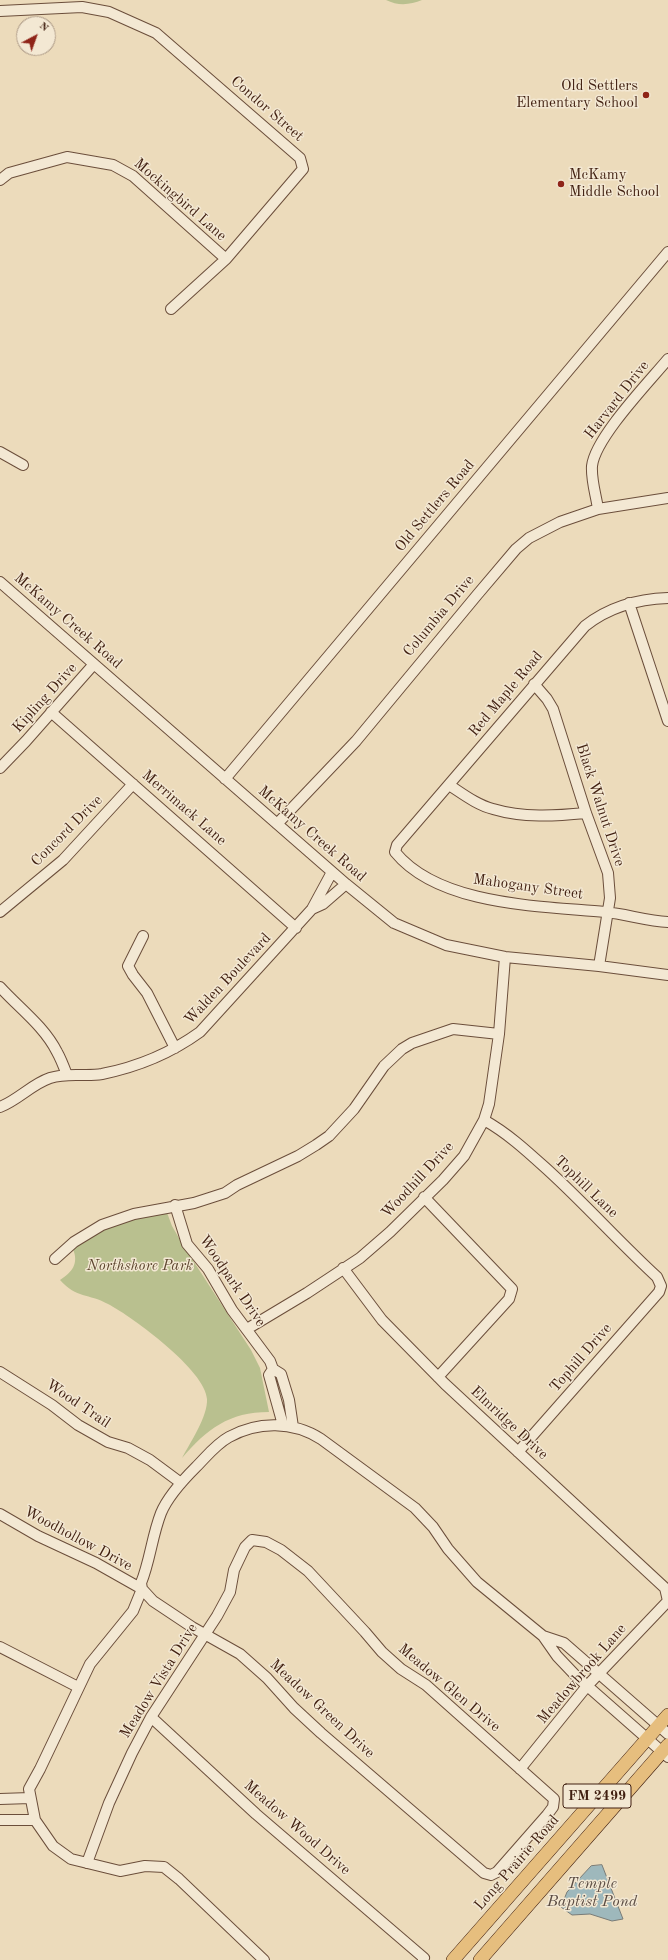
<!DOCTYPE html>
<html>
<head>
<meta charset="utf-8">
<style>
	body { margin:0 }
	#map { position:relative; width:668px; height:1960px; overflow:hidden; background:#ecdbbb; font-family:"Old Standard TT",serif }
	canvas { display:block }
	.north { position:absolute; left:16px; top:16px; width:40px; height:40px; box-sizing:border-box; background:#f3e8d3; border:1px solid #ab9885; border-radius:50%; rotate:41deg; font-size:11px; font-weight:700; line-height:16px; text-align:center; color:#401f10 }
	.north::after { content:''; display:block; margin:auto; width:14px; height:18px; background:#8f2418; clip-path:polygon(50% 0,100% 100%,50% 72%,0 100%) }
</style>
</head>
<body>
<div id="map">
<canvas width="668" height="1960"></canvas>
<div class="north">N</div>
</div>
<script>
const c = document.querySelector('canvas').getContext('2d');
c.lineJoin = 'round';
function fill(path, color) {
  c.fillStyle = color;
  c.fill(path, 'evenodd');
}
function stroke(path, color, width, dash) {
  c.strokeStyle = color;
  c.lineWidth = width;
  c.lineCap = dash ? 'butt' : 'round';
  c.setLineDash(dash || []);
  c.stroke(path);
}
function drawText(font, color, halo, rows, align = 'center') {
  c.font = font + ' "Old Standard TT",serif';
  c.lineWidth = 3;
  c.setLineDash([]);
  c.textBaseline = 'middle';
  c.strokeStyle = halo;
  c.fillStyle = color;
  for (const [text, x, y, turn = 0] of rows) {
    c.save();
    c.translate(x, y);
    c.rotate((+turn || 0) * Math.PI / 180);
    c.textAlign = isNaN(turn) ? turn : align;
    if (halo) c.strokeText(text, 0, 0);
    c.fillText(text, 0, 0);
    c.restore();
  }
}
const green = new Path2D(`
	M386 0H422C410 5 398 6 386 0Z
	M166 1210 172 1226 183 1245 251 1350 260 1368 269 1412C229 1412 207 1429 182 1458 190 1443 208 1416 207 1399 206 1371 133 1317 108 1304 88 1293 77 1299 60 1280 72 1272 79 1264 73 1249L76 1246 107 1226Z`);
const water = new Path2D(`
	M602 1865 623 1919 612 1921 590 1914 572 1915 561 1907 567 1892 591 1866Z`);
const minor = new Path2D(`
	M0 11 82 7 109 12 156 33 300 158 303 169 226 259 171 309
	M0 180 9 173 67 157 113 165 133 176 226 259
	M0 452 23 465
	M598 509C596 495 591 480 592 466 595 438 648 383 668 359
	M0 582 346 884 394 923 446 945 505 957 599 966 668 975
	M668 598C638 599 609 607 585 626L397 845 395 852C439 906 541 906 605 912 626 914 647 921 668 922
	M629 603 668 721
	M534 684 547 699 553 709 586 813 608 873 610 898 599 966
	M51 712 296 928
	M0 768 26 741 94 664
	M225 779 668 252
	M449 785C463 794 477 805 493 809 523 818 555 816 586 813
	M277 824 356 741 477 595 516 549 529 538 560 522 598 509 668 498
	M312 909 323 904 346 884
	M0 912 63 860 133 784
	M143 936 128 966 133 975 147 993 175 1048
	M0 987C19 1008 44 1026 57 1052 61 1059 64 1067 67 1075
	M0 1107C18 1100 32 1084 50 1078 68 1072 85 1077 102 1074 137 1067 171 1053 200 1032L312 909 332 872
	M484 1120C509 1134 529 1153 550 1172 587 1206 620 1243 657 1277L661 1286 659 1292 518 1452
	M424 1197 512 1289 509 1299 438 1377
	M175 1205 187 1244 208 1269 232 1310 270 1361 273 1369 281 1374 289 1400 293 1427
	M55 1259 74 1242 102 1225 134 1214 194 1203 225 1193 237 1185 298 1156 316 1145 329 1136 354 1109 384 1066 402 1049 412 1043 453 1029 499 1034
	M343 1268 382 1320 445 1384 665 1588 668 1601
	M247 1329 307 1293 360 1258 390 1232 443 1180 464 1156 484 1120 489 1104 499 1034 505 957
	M273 1369 269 1375 283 1425
	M0 1372 52 1405 78 1425 108 1442 128 1448 150 1460 181 1483
	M0 1514 38 1536 96 1563 142 1589 153 1601 192 1627 240 1654 267 1678 294 1708 321 1733 484 1873 491 1875 497 1872 547 1815 553 1807 554 1799 426 1685 401 1669 382 1652 365 1632 308 1571 281 1550 266 1542 252 1540 245 1547 234 1570 230 1592 217 1616 151 1717 132 1753 109 1803 87 1863
	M543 1636 564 1643 668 1734
	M0 1647 78 1687
	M151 1717 256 1814 424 1958 423 1960
	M520 1769 587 1686 668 1601
	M0 1799 30 1798
	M0 1820H35
	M264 1960 179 1879 164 1867 145 1866 120 1871 71 1859 53 1846 35 1820 29 1789 40 1769 90 1664 133 1611 142 1589 141 1583C150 1561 152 1536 161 1513 168 1496 183 1480 196 1467 206 1457 216 1444 229 1437 258 1421 293 1421 321 1439L415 1508 433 1527 448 1549 477 1582 543 1636 557 1656 576 1676 668 1757`);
const major = new Path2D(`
	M453 1960 668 1715
	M480 1960 668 1745`);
const markers = [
	[646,95,4,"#8f2418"],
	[561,184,4,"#8f2418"]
];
const shields = [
	[597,1796,68]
];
const shieldNames = [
	["FM 2499",597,1796]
];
const poiNames = [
	["Old Settlers",638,86],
	["Elementary School",638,103],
	["McKamy",569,175,"left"],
	["Middle School",569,192,"left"]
];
const streetNames = [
	["Condor Street",267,109,41],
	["Mockingbird Lane",180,200,41],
	["Harvard Drive",617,400,-52],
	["Old Settlers Road",435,506,-50],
	["Columbia Drive",439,616,-50],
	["McKamy Creek Road",68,621,41],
	["Red Maple Road",506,694,-50],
	["Kipling Drive",45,698,-48],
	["Black Walnut Drive",600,805,72],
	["Merrimack Lane",184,808,41],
	["Concord Drive",67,831,-45],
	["McKamy Creek Road",312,834,41],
	["Mahogany Street",528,887,8],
	["Walden Boulevard",228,979,-47],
	["Woodhill Drive",418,1180,-47],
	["Tophill Lane",586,1187,44],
	["Woodpark Drive",232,1281,56],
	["Tophill Drive",581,1358,-49],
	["Wood Trail",78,1404,34],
	["Elmridge Drive",509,1423,43],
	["Woodhollow Drive",78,1539,28],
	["Meadowbrook Lane",582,1674,-49],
	["Meadow Vista Drive",159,1681,-58],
	["Meadow Glen Drive",449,1688,40],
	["Meadow Green Drive",322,1709,43],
	["Meadow Wood Drive",297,1828,41],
	["Long Prairie Road",517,1863,-49]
];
const parkNames = [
	["Northshore Park",140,1266]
];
const waterNames = [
	["Temple",592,1884],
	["Baptist Pond",592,1902]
];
fill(green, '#b9c08f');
fill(water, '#9eb8bc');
stroke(water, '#787b77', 1);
stroke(minor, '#6b4e3b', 12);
stroke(major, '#401f10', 14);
stroke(minor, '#f3e8d3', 10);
stroke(major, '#e6be7e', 13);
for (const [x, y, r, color] of markers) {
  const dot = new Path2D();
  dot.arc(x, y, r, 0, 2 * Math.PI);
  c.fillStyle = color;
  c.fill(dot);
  stroke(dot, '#f3e8d3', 1.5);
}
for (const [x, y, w] of shields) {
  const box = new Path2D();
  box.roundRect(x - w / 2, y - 12, w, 24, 3);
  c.fillStyle = '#f3e8d3';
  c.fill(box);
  stroke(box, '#401f10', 1);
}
drawText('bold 14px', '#401f10', null, shieldNames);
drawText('15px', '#401f10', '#f3e8d3', poiNames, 'right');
drawText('15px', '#401f10', '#f3e8d3', streetNames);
drawText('italic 15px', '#5e4730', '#f3e8d3', parkNames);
drawText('italic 16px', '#5c4d44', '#f3e8d3', waterNames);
</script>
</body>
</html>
